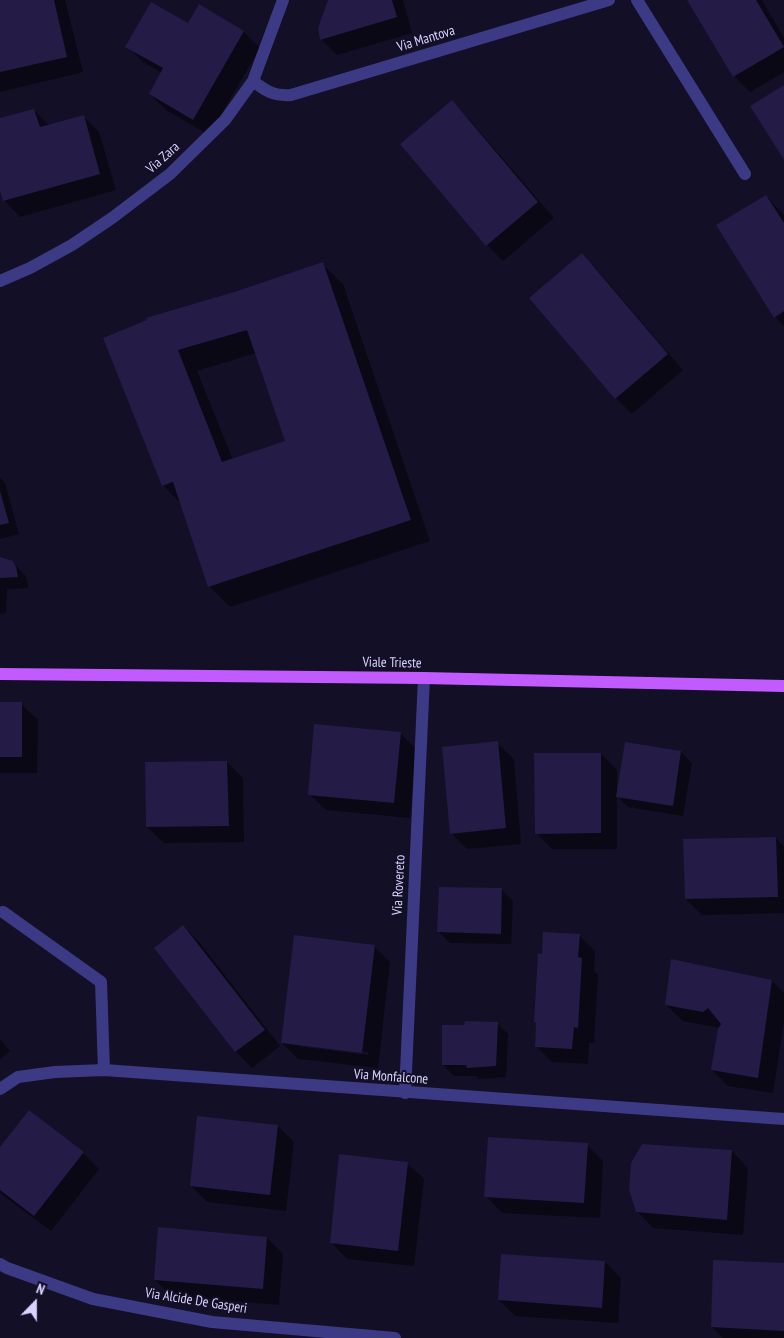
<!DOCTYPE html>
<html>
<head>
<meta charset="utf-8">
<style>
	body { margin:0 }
	#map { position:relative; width:784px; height:1338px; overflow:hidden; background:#130f26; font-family:"PT Sans Narrow",sans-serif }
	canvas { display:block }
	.north { position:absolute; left:10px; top:1278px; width:50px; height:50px; -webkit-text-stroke:4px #130f26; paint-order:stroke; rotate:22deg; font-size:14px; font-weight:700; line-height:20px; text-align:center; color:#d9d4ff }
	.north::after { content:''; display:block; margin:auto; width:18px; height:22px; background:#d9d4ff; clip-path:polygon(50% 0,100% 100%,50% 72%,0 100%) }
</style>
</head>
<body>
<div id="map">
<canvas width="784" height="1338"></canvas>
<div class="north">N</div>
</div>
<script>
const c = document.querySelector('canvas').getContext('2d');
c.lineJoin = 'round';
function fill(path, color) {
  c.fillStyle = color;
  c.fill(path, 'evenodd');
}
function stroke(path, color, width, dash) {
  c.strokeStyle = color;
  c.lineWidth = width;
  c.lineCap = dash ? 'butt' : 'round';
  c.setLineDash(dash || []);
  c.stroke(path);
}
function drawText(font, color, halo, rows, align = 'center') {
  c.font = font + ' "PT Sans Narrow",sans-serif';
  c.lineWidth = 4;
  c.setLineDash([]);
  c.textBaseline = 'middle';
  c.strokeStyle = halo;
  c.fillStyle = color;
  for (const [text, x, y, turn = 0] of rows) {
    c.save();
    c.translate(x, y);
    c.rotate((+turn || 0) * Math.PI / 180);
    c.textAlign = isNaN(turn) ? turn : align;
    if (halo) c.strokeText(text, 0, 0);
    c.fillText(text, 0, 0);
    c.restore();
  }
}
const shadow = new Path2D(`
	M0 0H65L83 72 0 92Z
	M329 0H403L412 33 337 55 321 39Z
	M689 0H762L784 38V72L750 92 734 76Z
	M199 6 244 32 260 48 209 135 166 110 150 94 162 73 143 62 127 46 188 24Z
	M452 102 468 118 554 218 503 261 487 245Z
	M34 110 49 125 83 116 99 132 116 190 20 217 4 200 0 186V119Z
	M766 196 784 215V326L775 317Z
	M582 255 598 271 683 370 632 414 616 398Z
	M322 264 343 284 430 541 230 607 210 587 182 505 163 485 105 339ZM256 353 287 442 233 460 197 371Z
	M0 477 5 483 19 534 0 539Z
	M0 559 12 562 24 574 27 579 28 588 7 589 6 613 0 614Z
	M0 704H21L38 720 37 773H0Z
	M400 733 416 749 410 818 326 810 309 794Z
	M497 743 514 759 521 844 467 849 451 833Z
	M681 752 692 763 683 816 628 807 617 796V849H552L536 833 601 754 617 770V791H618Z
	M227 762 243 778 244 842 164 843 147 827Z
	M776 838 784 847V913L702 915 686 899Z
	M502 890 513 901 511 944 450 943 439 932Z
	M183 926 199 942 280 1046 252 1068 236 1052 155 948Z
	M579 935 595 951 594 971 598 975 594 1043H589L588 1064 552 1062 536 1046Z
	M374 946 390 962 378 1068 298 1059 282 1043ZM298 1044 368 1052V1055L298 1046Z
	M772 981 784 993V1022L773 1093 728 1086 712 1070 720 1028 683 1021 666 1005Z
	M497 1023 508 1034 506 1077 479 1079 476 1076H454L443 1065Z
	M0 1039 10 1051 0 1059Z
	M278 1126 294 1142 286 1211 207 1202 191 1186Z
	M587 1145 603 1161 600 1218 502 1213 486 1196Z
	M0 1149 83 1153 99 1169 51 1231 0 1193Z
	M732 1151 748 1168 743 1235 653 1228 637 1211Z
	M407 1163 424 1179 414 1266 347 1259 331 1242Z
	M267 1238 283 1254 279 1305 171 1296 155 1280Z
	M605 1262 621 1278 618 1323 515 1316 499 1300Z
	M784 1264V1338H723L712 1327Z`);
const building = new Path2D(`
	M0 0H54L67 57 0 72Z
	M328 0H392L397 17 320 40 318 28Z
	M687 0H756L784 47 733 77Z
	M151 2 188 23 199 4 244 31 193 120 149 94 163 68 125 47Z
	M784 85V160L750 106Z
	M452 100 538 202 486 246 400 144Z
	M34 109 40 127 84 115 100 174 3 201 0 191V118Z
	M766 195 784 223V311L774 318 716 225Z
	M582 253 668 354 615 399 529 298Z
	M323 262 411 520 208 587 173 482 162 486 103 338 147 320 146 318 234 292ZM247 330 285 441 222 462 178 350Z
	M0 491 9 523 0 525Z
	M0 557 13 561 16 567 18 577 0 578Z
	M0 702H22V757H0Z
	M314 724 401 732 394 803 308 795Z
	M498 741 506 828 450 834 442 747Z
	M625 742 681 751 673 806 616 797Z
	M534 753H601V833L535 834Z
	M227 761 229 826 146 827 145 762Z
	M776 837 778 897 685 899 683 839Z
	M439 887 502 888 501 934 437 932Z
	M183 925 265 1030 235 1052 154 948Z
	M543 932 580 934 578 957 582 958 578 1028 574 1027 572 1049 535 1047 536 1023 534 1022 538 953 542 954Z
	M294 935 375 945 362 1053 281 1043Z
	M671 959 772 980 758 1078 711 1070 718 1029 721 1024 708 1008 703 1012 665 1005Z
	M465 1021 498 1022 496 1066 467 1068 466 1065H442V1025H464Z
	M29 1110 84 1152 34 1216 0 1190V1147Z
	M197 1116 278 1125 270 1195 190 1186Z
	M488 1137 588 1143 584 1203 484 1197Z
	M642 1144 732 1150 727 1220 636 1212 629 1190 631 1163Z
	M339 1154 408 1162 398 1251 330 1243Z
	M158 1227 267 1237 263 1289 154 1280Z
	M501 1254 605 1261 602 1308 498 1300Z
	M713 1260 784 1263V1331L711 1327Z`);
const minor = new Path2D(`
	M637 0 745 174
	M253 81C267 92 274 96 291 95L609 0
	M0 281 30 268 72 245 112 218 170 174 225 120 253 81 283 0
	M3 912 101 982 104 1070
	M0 1089 18 1077 55 1072 104 1070 784 1119
	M405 1093 424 678
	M0 1264 7 1268 93 1299 212 1322 395 1338`);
const major = new Path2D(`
	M0 674 424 678 784 686`);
const streetNames = [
	["Via Mantova",426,39,-17],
	["Via Zara",163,158,-42],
	["Viale Trieste",392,663,1],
	["Via Rovereto",399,885,-87],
	["Via Monfalcone",391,1077,4],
	["Via Alcide De Gasperi",196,1301,9]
];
fill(shadow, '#0007');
fill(building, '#241b47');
stroke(minor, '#3d3a85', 12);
stroke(major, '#c25bff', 12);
drawText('14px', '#d9d4ff', '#130f26', streetNames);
</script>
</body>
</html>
